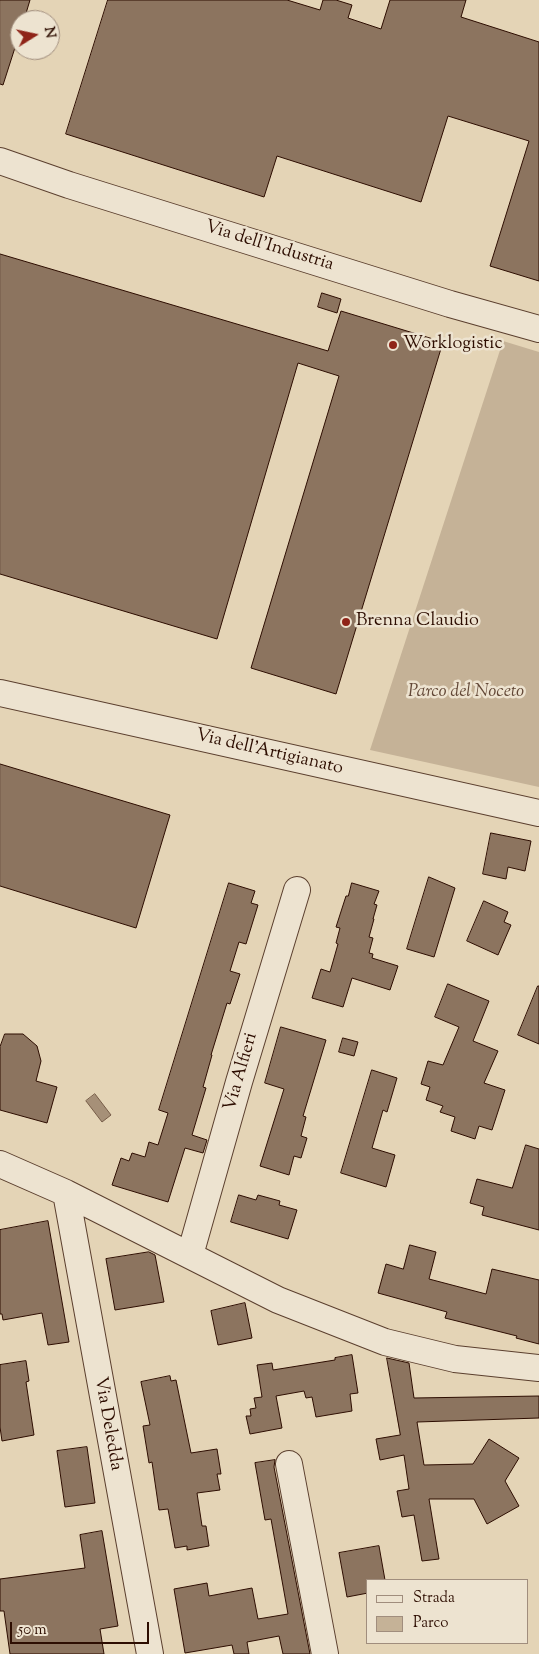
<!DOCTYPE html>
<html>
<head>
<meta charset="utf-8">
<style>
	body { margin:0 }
	#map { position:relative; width:539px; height:1654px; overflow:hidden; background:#e4d4b6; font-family:"Sorts Mill Goudy",serif }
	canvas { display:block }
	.legend { position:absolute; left:366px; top:1579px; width:162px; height:65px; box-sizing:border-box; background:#ede3d0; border:1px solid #a08d7d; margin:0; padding:6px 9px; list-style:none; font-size:15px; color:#2d0d01 }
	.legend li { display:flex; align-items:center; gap:10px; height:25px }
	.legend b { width:25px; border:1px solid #a08d7d }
	.north { position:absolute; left:10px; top:10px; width:50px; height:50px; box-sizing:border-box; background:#ede3d0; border:1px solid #a08d7d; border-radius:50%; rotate:80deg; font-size:14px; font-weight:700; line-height:20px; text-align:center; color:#2d0d01 }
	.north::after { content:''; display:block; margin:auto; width:18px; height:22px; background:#8f2418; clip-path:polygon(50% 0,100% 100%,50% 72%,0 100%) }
	.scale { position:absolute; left:10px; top:1622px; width:139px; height:22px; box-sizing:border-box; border:2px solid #2d0d01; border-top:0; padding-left:6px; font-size:15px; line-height:18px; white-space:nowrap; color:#2d0d01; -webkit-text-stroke:4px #ede3d0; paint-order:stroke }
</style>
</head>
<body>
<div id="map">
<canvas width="539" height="1654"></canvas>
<ul class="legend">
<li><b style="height:6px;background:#ede3d0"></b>Strada</li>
<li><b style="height:14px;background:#c5b297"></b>Parco</li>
</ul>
<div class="north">N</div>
<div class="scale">50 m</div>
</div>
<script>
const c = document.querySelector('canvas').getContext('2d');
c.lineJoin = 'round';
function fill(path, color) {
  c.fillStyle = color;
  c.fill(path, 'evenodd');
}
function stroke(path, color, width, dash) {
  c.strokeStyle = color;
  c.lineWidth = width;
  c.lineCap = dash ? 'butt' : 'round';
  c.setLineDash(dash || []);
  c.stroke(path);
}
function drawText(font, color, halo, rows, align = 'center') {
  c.font = font + ' "Sorts Mill Goudy",serif';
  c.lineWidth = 5;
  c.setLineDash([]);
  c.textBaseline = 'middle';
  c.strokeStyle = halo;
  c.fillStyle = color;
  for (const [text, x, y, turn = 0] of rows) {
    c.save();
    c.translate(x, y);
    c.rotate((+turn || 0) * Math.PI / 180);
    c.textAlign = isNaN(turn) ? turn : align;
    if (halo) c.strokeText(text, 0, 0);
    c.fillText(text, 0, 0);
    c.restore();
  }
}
const green = new Path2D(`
	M503 341 539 352V787L370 750Z`);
const water = new Path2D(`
	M95 1094 111 1115 102 1122 86 1101Z`);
const building = new Path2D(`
	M0 0H30L24 20H20V32L3 85 0 84Z
	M108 0H287L320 10 323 0H336L352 5 348 18 381 29 390 0H466L461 17 539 42V281L490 266 529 141 448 116 421 202 277 156 264 197 66 134Z
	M0 254 328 351 341 311 443 342 336 694 251 668 339 376 298 363 217 639 0 574Z
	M322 293 341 299 337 313 318 307Z
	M0 764 170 815 136 928 0 886Z
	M491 833 531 841 525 871 508 867 506 879 483 874Z
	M429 877 455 888 434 957 407 949Z
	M229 883 255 891 251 903 258 905 246 944 239 942 230 971 240 974 230 1004 227 1003 211 1055H212L203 1087 206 1088 192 1135 207 1140 203 1153 185 1148 168 1202 112 1185 121 1158 129 1161 132 1153 145 1157 149 1142 158 1145 168 1113 159 1110Z
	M352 883 379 891 374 904 377 905 373 919H374L369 937 373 938 369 953 373 954 372 958 398 966 390 990 352 978 343 1007 312 998 321 969 330 972 338 944 336 943 340 928 336 927 346 896H348Z
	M484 901 508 912 504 922 511 925 498 955 467 941Z
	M448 984 489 1001 473 1041 498 1051 484 1083 505 1090 492 1130 479 1126 475 1139 451 1131 455 1117 440 1112 443 1106 426 1100 430 1087 421 1084 428 1061 443 1065 459 1027 435 1017Z
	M538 986H539V1044L518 1035Z
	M281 1027 326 1040 303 1116 306 1117 301 1136 307 1138 301 1158 294 1156 289 1175 260 1166 284 1089 265 1083Z
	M5 1034H23L37 1046 41 1061 36 1081 57 1087 47 1123 0 1110V1047Z
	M343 1038 358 1042 354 1056 339 1052Z
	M372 1070 397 1078 387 1112 383 1110 372 1148 395 1155 386 1187 341 1173Z
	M526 1145 539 1149V1230L482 1215 484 1207 470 1203 477 1179 512 1188Z
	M239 1195 256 1200 258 1195 280 1201 279 1205 297 1210 288 1239 231 1222Z
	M48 1221 69 1342 48 1345 42 1313 3 1320 2 1314H0V1230Z
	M410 1245 436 1252 429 1279 486 1294 492 1269 539 1280V1344L516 1338 517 1336 445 1318 447 1312 378 1293 386 1264 403 1269Z
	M149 1252 155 1255 164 1302 115 1310 106 1259Z
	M245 1303 252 1338 218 1345 211 1311Z
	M352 1355 358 1393 350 1394 352 1411 316 1417 312 1397 306 1398 304 1391 276 1396 282 1428 250 1434 246 1416H251L250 1409 256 1408 254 1398 262 1397 257 1365 272 1363 273 1370 335 1360V1358Z
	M387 1358 409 1363 414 1398 539 1396V1418L417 1422 424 1465 473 1464 489 1439 519 1458 505 1481 519 1506 487 1524 474 1499H429L439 1559 422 1561 414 1515 402 1517 397 1491 409 1489 404 1455 380 1460 376 1439 400 1435Z
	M26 1361 29 1381 26 1382 34 1435 2 1441 0 1427V1365Z
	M170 1376 171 1381 176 1380 191 1453 217 1449 221 1474H217L220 1490 197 1493 202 1526H206L209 1546 187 1550V1546L175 1548 168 1509 159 1510 152 1462 149 1463 143 1426 150 1425 141 1382Z
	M87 1447 95 1503 65 1507 57 1451Z
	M275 1460 274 1467 310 1654H283L279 1636 247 1642 249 1654H234L232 1645 185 1653 174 1589 207 1583 209 1596 252 1588 258 1619 288 1614 271 1519 265 1520 255 1463Z
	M102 1531 118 1626 100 1629 104 1654H10L4 1611H0V1579L85 1568 80 1535Z
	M379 1546 385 1580H368V1593L347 1597 339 1553Z`);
const minor = new Path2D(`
	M0 161 69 185 450 304 539 329
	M0 693 539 813
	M0 1164 66 1193 278 1300 385 1342 455 1359 539 1368
	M66 1193 150 1654
	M190 1255 239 1082 297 890
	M289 1464 325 1654`);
const markers = [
	[393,345,5,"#8f2418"],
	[346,622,5,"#8f2418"]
];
const streetNames = [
	["Via dell'Industria",269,247,17],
	["Via dell'Artigianato",269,753,13],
	["Via Alfieri",242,1072,-74],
	["Via Deledda",107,1424,80]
];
const poiNames = [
	["Worklogistic",403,345],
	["Brenna Claudio",356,622]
];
const parkNames = [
	["Parco del Noceto",466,693]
];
fill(green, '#c5b297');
fill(water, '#a69078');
stroke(water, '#765c48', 1);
fill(building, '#8c745f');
stroke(building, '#2d0d01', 1);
stroke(minor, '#5b3f2e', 28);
stroke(minor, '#ede3d0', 26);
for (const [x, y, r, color] of markers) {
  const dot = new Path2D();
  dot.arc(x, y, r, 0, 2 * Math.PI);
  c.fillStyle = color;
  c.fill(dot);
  stroke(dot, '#ede3d0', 2);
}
drawText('18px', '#2d0d01', '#ede3d0', streetNames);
drawText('18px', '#2d0d01', '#ede3d0', poiNames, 'left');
drawText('italic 18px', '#624736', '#ede3d0', parkNames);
</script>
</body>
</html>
